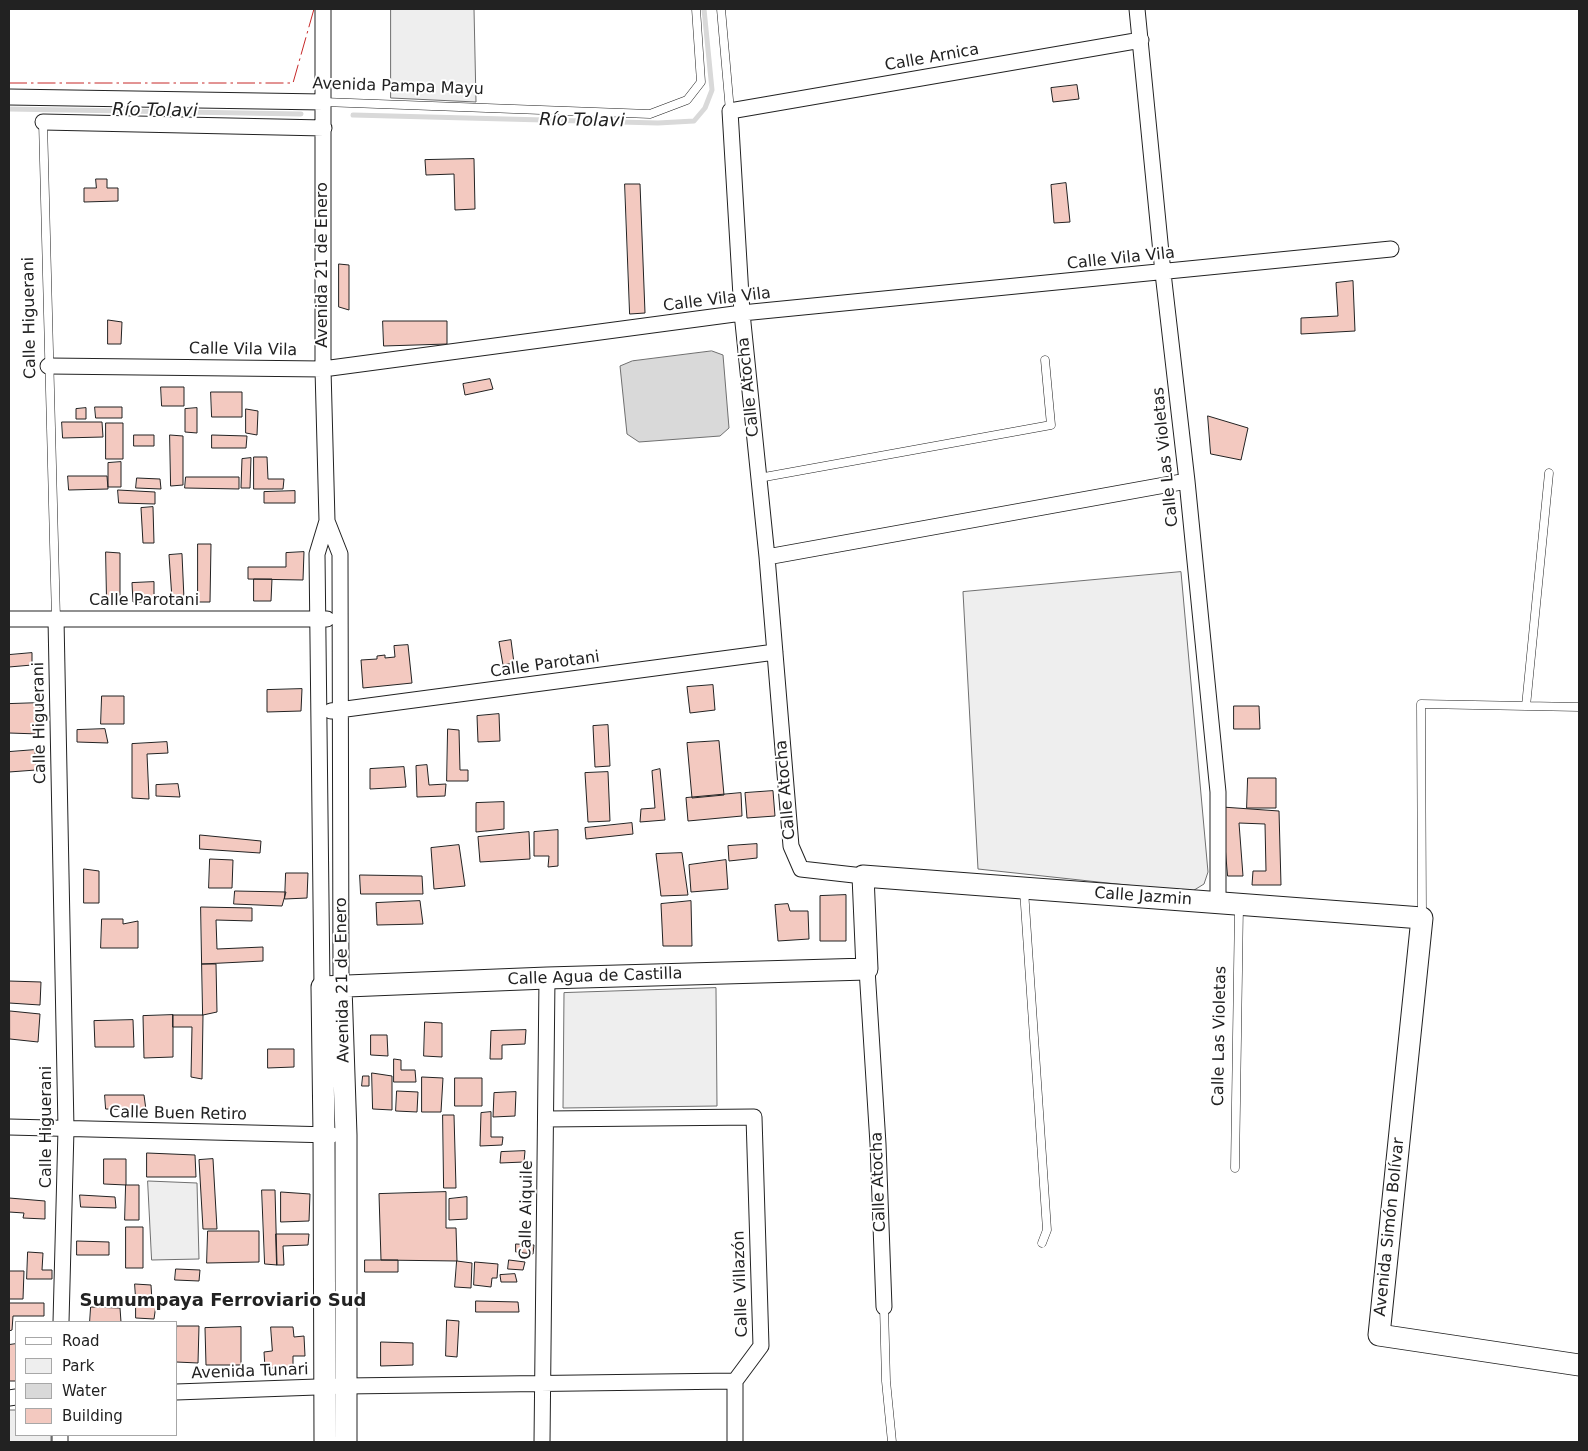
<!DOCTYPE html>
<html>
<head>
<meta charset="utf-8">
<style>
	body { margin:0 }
	#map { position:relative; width:1588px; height:1451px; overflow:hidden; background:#fff; font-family:"DejaVu Sans",sans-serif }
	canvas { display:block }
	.frame { position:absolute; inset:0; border:10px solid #222; pointer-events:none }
	.legend { position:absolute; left:15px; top:1321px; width:162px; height:115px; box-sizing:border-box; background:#fff; border:1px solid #a7a7a7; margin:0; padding:6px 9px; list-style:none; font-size:15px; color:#222 }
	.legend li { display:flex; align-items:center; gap:10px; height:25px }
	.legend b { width:25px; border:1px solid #a7a7a7 }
</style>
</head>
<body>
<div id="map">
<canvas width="1588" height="1451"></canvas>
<div class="frame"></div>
<ul class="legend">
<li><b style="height:6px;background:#fff"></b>Road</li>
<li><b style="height:14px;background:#eee"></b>Park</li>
<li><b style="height:14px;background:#d9d9d9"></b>Water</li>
<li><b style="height:14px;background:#f3c9c0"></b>Building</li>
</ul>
</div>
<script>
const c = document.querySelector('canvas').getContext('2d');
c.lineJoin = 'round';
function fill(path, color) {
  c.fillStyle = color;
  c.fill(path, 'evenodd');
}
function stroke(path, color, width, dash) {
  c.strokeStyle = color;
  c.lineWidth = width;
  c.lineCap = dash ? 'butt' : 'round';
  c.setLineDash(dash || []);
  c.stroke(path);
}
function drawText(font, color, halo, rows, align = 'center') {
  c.font = font + ' "DejaVu Sans",sans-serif';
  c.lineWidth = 4;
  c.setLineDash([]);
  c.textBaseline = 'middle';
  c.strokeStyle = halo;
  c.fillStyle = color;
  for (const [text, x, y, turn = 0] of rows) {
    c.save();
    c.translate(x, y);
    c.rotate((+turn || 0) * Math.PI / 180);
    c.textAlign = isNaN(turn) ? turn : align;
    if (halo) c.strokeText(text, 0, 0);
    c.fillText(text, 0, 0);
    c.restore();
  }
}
const green = new Path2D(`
	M391 9H474L476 102 391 98Z
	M1181 572 1208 872 1204 884 1191 892 978 869 963 592Z
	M716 988 717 1106 563 1108 564 993Z
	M148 1181 197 1183 199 1259 152 1260Z
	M9 1410H16V1435H51V1442H9Z`);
const water = new Path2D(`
	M712 351 723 355 729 428 720 436 639 442 627 434 620 366 632 361Z`);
const stream = new Path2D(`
	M9 109 301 114
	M353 115 658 123 694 121 705 108 712 90 704 9`);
const building = new Path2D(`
	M1077 85 1079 99 1053 102 1051 88Z
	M474 159 475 209 455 210 454 174 426 175 425 160Z
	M96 179H107V188H118V201L84 202V188H96Z
	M1066 183 1070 222 1054 223 1051 185Z
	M625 184H640L645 313 630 314Z
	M339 264 349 265V310L339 307Z
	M1353 281 1355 331 1301 334V318L1338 316 1336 283Z
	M108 320 122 322 121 344H108Z
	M383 321H447V344L384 346Z
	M490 379 493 389 465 395 463 384Z
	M161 387H184V406H162Z
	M211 392H242V417H212Z
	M95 407H122V418H96Z
	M86 408V419H76V409Z
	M197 408V433L185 432V409Z
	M246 409 258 411 257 435 246 433Z
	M1208 416 1248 428 1241 460 1211 454Z
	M62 422H102L103 437 63 438Z
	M106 423H123V459H106Z
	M134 435H154V446H134Z
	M170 435 183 436V485L171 486Z
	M212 435 247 436 246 448H212Z
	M254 457H267L268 479H284L283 489H254Z
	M251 458 250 488H241L242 459Z
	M121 462V487H108V463Z
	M68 476H107L108 489 69 490Z
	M186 477H239V489L185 488Z
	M137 478 160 479 161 489 136 488Z
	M118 490 155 492V504L119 503Z
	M295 491V503H264V492Z
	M153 507 154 543H143L141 508Z
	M198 544H211L210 602H198Z
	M106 552 120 553V602L107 603Z
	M304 552 303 580 248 579V567H286V553Z
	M182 554 184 599H172L169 555Z
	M254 579H272L271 601H254Z
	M154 582V602H133L132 583Z
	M511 640 514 663 503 665 499 642Z
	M408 645 412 683 363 688 361 660 377 659V656L385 655V658L395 657 394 646Z
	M32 653V665L9 667V655Z
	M713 685 715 710 690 713 687 687Z
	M302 689 301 711 267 712V690Z
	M102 696H124V724H101Z
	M40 703 39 734 9 733V704Z
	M1234 706H1259L1260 729H1234Z
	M499 714 500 741 478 742 477 716Z
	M608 725 610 766 595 767 593 726Z
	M105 729 108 743 77 742V730Z
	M448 729 459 730 460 770H468V781H447Z
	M719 741 724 795 692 798 687 743Z
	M167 742 168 753 147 754 149 799 132 798V744Z
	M35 750 36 770 9 772V752Z
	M427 765 429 785 446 784 445 796 417 797 416 766Z
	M404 767 406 787 370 789V769Z
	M660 769 665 820 640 822 641 809 655 808 652 771Z
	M608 772 610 821 588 822 585 773Z
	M1248 778H1276V808H1247Z
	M178 784 180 797 156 796V785Z
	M773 791 775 816 747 818 745 793Z
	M741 793 742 816 688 821 686 798Z
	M504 802V829L476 832V803Z
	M1222 807 1279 811 1281 885H1252L1253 871H1266L1265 824 1239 823 1243 876H1228Z
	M632 823 633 834 586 839 585 828Z
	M558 830V866L548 867 549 856H534V832Z
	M529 832 530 859 480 862 478 837Z
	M200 835 261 841 260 853 200 849Z
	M757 844V858L729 861 728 846Z
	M459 845 465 886 434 889 431 848Z
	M682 853 688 895 661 896 656 854Z
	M210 859 233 860 232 888H209Z
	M726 860 728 889 691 892 689 865Z
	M84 869 99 871V903H84Z
	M286 873H308L307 898 285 899Z
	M360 875 422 876 423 894H361Z
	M235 891 286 892 282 906 234 904Z
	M846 895V941H820V896Z
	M420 901 423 924 377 925 376 903Z
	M691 901 692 946H663L661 904Z
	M788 904 790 911H808L809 939 778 941 775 905Z
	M201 907 252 908V921L216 920 217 949 263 947V961L202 964Z
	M102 919H123V924L138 921V948H101Z
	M202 964H216L217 1012 203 1015Z
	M9 981 41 982 40 1005 9 1003Z
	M10 1011 40 1014 38 1042 10 1039Z
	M173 1015H203L202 1079 191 1077 192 1027H173Z
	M173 1015V1057L144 1058 143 1016Z
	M133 1020 134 1047H95L94 1021Z
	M425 1022 442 1023V1057L424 1056Z
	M526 1030 525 1044 502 1045V1059H490L491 1031Z
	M371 1035H387L388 1056 371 1055Z
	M268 1049H294V1067L268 1068Z
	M394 1059 401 1060V1070H415L416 1082H394Z
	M372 1073 392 1076V1110L373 1109Z
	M363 1076H369V1086H362Z
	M422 1077 443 1078 441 1112H422Z
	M455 1078H482V1106H455Z
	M397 1091 418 1092 417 1112 396 1111Z
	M516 1092 515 1116 493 1117 494 1093Z
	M105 1095H144L146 1110 106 1109Z
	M491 1112V1137H503L502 1145 480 1146 481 1113Z
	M443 1115H454L456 1188H444Z
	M525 1151 524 1162 500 1163 501 1152Z
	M147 1153 195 1155 196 1177H147Z
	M104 1159H126V1185L104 1184Z
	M213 1159 217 1229H203L199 1160Z
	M126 1185H139V1220H125Z
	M262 1190H275L277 1265 265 1264Z
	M281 1192 310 1194 309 1221 281 1222Z
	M446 1192V1228H456L457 1261 381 1260 379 1194Z
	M80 1195 115 1197 116 1208 81 1207Z
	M467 1197V1219L449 1220V1199Z
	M9 1198 45 1201V1219L23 1218 24 1213 9 1212Z
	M126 1227H143V1268H126Z
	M208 1231H259V1262L207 1263Z
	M276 1234H309L308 1245 283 1246 284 1265H277Z
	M77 1241 109 1242V1255H77Z
	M516 1244 534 1245 533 1254 516 1252Z
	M28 1252 43 1253 42 1270H52V1279H27Z
	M365 1260H398V1272H365Z
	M509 1260 525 1262 523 1270 508 1269Z
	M457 1261 472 1263 471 1288 455 1287Z
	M475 1262 498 1264 497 1278H492L491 1287 474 1285Z
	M176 1269 200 1270 199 1281 175 1280Z
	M9 1271H24L23 1299H9Z
	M515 1274 517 1282H501L500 1275Z
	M135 1284 151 1285 152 1301 136 1299Z
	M476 1301 518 1302 519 1312H476Z
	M9 1303H44V1316H13L12 1330 9 1331Z
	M136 1303 156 1305 154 1319 136 1318Z
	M91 1307 120 1308 121 1322H90Z
	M447 1320 459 1321 457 1357 446 1356Z
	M177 1326H199L198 1363 176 1362Z
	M241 1327V1365H206L205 1328Z
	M271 1327H293L294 1337 304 1336 305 1356H293V1368H265L264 1352 272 1351Z
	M381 1342 413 1343V1365L381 1366Z
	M16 1344V1381H9V1345Z`);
const lane = new Path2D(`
	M721 9 730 111
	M323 102 650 114 687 100 701 82 696 9
	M43 122 56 619
	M759 478 1051 425 1045 360
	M1526 706 1549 473
	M1024 890 1047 1230 1042 1243
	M1422 916 1421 704 1579 707
	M1235 1168 1239 906
	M884 1307 886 1381 892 1442`);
const street = new Path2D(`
	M1137 9 1163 273 1187 481 1218 792V902
	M9 97 323 102
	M43 122 324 128
	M48 366 323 369 742 313 1391 249
	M327 521 340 554 341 987
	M767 557 1187 481
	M9 619H327
	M56 619 66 1129 61 1322
	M331 711 775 652
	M863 876 801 869 791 846 767 557 742 313 730 111 1141 40
	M867 969 878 1144 884 1307
	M322 987 317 554 327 521 323 369V9
	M546 1119 754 1117 761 1346 735 1381V1442
	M9 1127 332 1135
	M176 1392 345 1386 735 1381
	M9 1398 16 1397
	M60 1435V1442
	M542 1442 547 978`);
const secondary = new Path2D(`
	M341 987 346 1135V1442
	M325 1442 324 1135 322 987 547 978 867 969 863 876 1422 918 1379 1335 1579 1365`);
const power = new Path2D(`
	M9 83H293L314 9`);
const streetNames = [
	["Calle Arnica",932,58,-10],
	["Avenida Pampa Mayu",398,87,2],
	["Calle Vila Vila",1121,259,-6],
	["Avenida 21 de Enero",323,265,-90],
	["Calle Vila Vila",717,300,-7],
	["Calle Higuerani",30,318,-91],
	["Calle Vila Vila",243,350,1],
	["Calle Atocha",749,387,-96],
	["Calle Las Violetas",1166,457,-96],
	["Calle Parotani",144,601],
	["Calle Parotani",545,665,-8],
	["Calle Higuerani",40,723,-91],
	["Calle Atocha",786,790,-95],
	["Calle Jazmin",1143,897,4],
	["Calle Agua de Castilla",595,977,-2],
	["Avenida 21 de Enero",343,980,-91],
	["Calle Las Violetas",1220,1036,-89],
	["Calle Buen Retiro",178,1114,1],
	["Calle Higuerani",47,1127,-90],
	["Calle Atocha",879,1182,-92],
	["Calle Aiquile",527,1210,-89],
	["Avenida Simón Bolívar",1390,1227,-84],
	["Calle Villazón",741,1284,-92],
	["Avenida Tunari",250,1372,-2]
];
const waterNames = [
	["Río Tolavi",155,111,1],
	["Río Tolavi",582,121,1]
];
const neighbourhoodNames = [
	["Sumumpaya Ferroviario Sud",223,1301]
];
fill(green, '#eee');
stroke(green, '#6f6f6f', 1);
fill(water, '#d9d9d9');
stroke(water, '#6f6f6f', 1);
stroke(stream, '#d9d9d9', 5);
fill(building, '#f3c9c0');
stroke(building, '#222', 1);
stroke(lane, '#222', 9);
stroke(street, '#222', 17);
stroke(secondary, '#222', 23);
stroke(lane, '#fff', 8);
stroke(street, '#fff', 15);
stroke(secondary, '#fff', 21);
stroke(power, '#c62828', 1, [18, 4, 2.5, 4]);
drawText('16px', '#222', '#fff', streetNames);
drawText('italic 18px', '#222', '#fff', waterNames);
drawText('bold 18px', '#222', '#fff', neighbourhoodNames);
</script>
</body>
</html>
